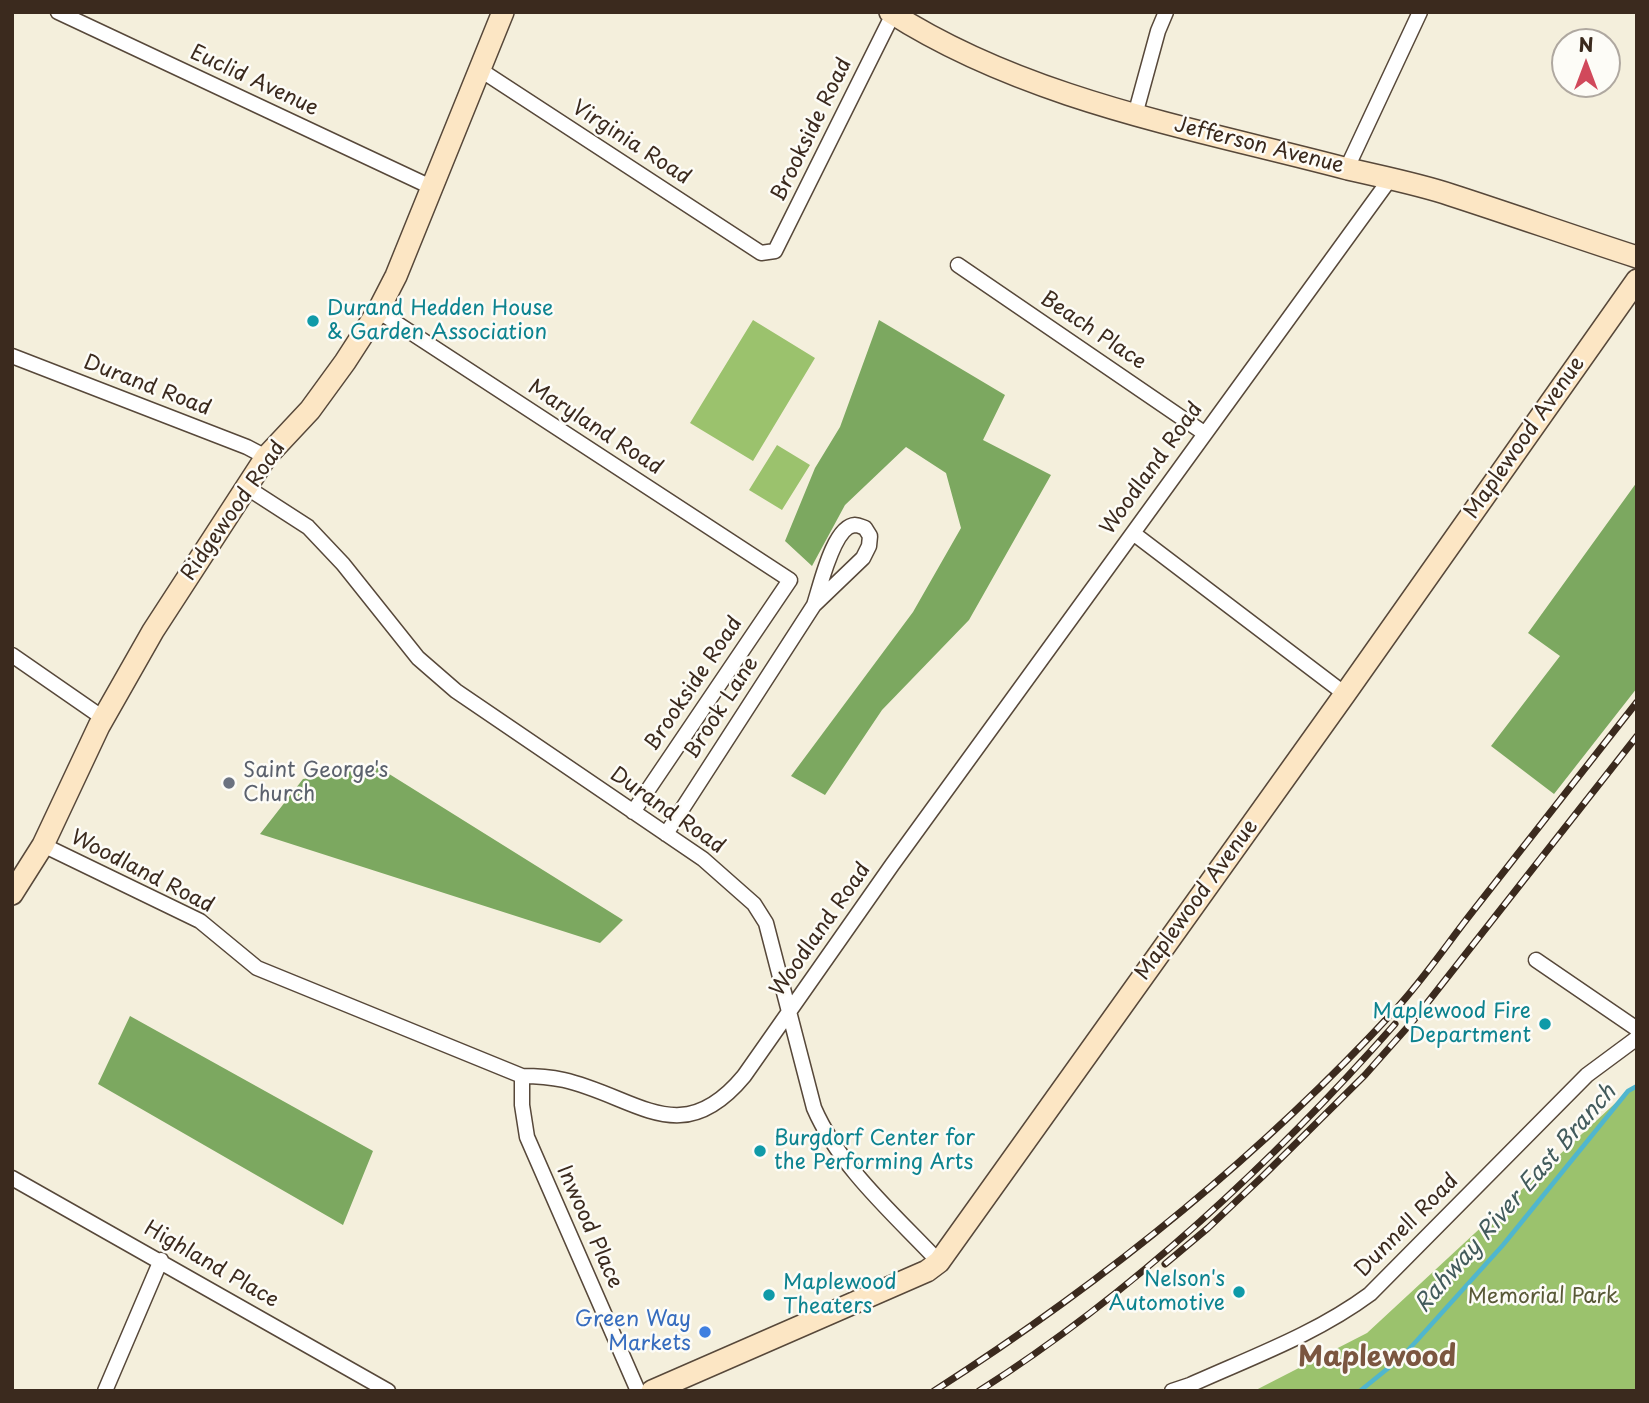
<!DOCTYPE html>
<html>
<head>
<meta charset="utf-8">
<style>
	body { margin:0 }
	#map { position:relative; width:1649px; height:1403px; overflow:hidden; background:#f4efdc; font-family:"Playpen Sans",sans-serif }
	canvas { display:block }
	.frame { position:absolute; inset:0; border:14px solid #3b2a1e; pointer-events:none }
	.north { position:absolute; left:1551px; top:28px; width:70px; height:70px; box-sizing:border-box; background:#fdfcf7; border:2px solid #afa8a0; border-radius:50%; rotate:0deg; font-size:19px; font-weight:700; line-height:28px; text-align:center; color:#3b2a1e }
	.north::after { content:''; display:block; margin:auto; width:24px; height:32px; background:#d1495b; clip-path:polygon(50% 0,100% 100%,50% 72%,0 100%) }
</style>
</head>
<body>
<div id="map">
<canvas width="1649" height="1403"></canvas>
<div class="frame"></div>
<div class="north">N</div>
</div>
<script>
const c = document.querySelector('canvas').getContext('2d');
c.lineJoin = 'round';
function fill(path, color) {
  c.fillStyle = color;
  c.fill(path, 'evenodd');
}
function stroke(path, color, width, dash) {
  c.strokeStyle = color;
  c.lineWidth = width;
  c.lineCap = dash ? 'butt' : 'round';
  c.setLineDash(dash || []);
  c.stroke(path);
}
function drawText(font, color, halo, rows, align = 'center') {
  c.font = font + ' "Playpen Sans",sans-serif';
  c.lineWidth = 5;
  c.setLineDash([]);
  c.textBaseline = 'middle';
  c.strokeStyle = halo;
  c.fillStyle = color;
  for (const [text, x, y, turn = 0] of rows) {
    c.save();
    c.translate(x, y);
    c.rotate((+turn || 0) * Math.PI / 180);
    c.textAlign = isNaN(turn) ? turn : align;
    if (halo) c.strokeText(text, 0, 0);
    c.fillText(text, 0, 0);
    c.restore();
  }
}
const green = new Path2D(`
	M753 320 815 358 753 461 690 423Z
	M777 445 810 465 782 510 749 490Z
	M1637 1083V1391H1254L1367 1333Z`);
const forest = new Path2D(`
	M879 320 1005 395 983 440 1051 475 969 620 882 710 825 795 791 776 913 612 961 528 946 473 906 447 845 505 812 566 785 541 815 468 840 427Z
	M1637 482V688L1554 794 1491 746 1560 656 1528 633Z
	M378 767 623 920 600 943 260 834 303 779Z
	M130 1016 373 1151 343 1225 98 1084Z`);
const stream = new Path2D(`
	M1360 1391 1402 1357 1503 1245 1628 1091 1637 1086`);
const street = new Path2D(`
	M58 12 431 187
	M479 69 761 253 775 251 893 14
	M1135 115 1158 31 1166 12
	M1347 168 1420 12
	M958 265 1204 433
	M378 311 790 580 633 812
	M12 356 247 447 266 457
	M246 487 308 527 343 564 418 658 456 691 703 859 754 904 766 923 814 1108C840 1168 895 1215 939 1262
	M1133 533 1345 694
	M12 655 103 718
	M666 834 814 605 863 558 869 546 870 536 865 528C862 527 859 525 855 525 833 526 820 588 814 605
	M43 845 200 921 257 968 522 1076C536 1076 550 1077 564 1080 637 1097 681 1152 744 1076L892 865 1390 179
	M1536 960 1637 1029
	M522 1076V1105L527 1137 638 1391
	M12 1178 388 1391
	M105 1391 161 1260
	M1172 1391 1190 1385C1252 1357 1316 1334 1370 1294L1587 1075 1637 1038`);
const secondary = new Path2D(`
	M890 12C1027 100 1193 128 1348 169 1382 177 1418 184 1451 195 1513 215 1575 237 1637 257
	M12 894 43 845 99 726 153 631 266 457 310 410 345 362 378 311 396 276 503 12
	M652 1391 927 1271 939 1262 1345 694 1637 280`);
const rail = new Path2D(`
	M1165 1264 1208 1228 1263 1176 1365 1075 1413 1021 1637 736
	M934 1391C1101 1284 1260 1156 1394 1011 1423 980 1447 944 1473 911 1528 841 1582 772 1637 702
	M979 1391C1132 1294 1276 1159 1395 1024`);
const markers = [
	[313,321,7,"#0f9aa8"],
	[229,783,7,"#6b7280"],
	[1545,1024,7,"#0f9aa8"],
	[760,1151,7,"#0f9aa8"],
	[1239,1292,7,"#0f9aa8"],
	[769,1295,7,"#0f9aa8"],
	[705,1332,7,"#3f7fe0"]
];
const streetNames = [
	["Euclid Avenue",254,81,25],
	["Brookside Road",812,130,-64],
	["Virginia Road",631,143,33],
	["Jefferson Avenue",1259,146,14],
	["Beach Place",1093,331,34],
	["Durand Road",147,386,21],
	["Maryland Road",595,428,33],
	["Maplewood Avenue",1525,438,-55],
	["Woodland Road",1152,469,-54],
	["Ridgewood Road",234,511,-55],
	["Brookside Road",694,684,-56],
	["Brook Lane",722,708,-57],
	["Durand Road",667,811,35],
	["Woodland Road",142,872,27],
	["Maplewood Avenue",1197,900,-54],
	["Woodland Road",821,930,-55],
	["Dunnell Road",1407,1226,-45],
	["Inwood Place",589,1227,66],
	["Highland Place",211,1265,30]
];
const cultureNames = [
	["Durand Hedden House",327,309],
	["& Garden Association",327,333],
	["Maplewood Fire",1531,1012,"right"],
	["Department",1531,1036,"right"],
	["Burgdorf Center for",774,1139],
	["the Performing Arts",774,1163],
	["Nelson's",1225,1280,"right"],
	["Automotive",1225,1304,"right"],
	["Maplewood",783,1283],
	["Theaters",783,1307]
];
const worshipNames = [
	["Saint George's",243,771],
	["Church",243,795]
];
const parkNames = [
	["Memorial Park",1543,1297]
];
const shopNames = [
	["Green Way",691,1320],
	["Markets",691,1344]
];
const waterNames = [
	["Rahway River East Branch",1516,1199,-49]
];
const districtNames = [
	["Maplewood",1377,1358]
];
fill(green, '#9bc26d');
fill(forest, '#7ca860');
stroke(stream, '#50b6ce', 4.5);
stroke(street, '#57483a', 17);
stroke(secondary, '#57483a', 24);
stroke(street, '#fff', 14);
stroke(secondary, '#fce6c4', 21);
stroke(rail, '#3b2a1e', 7);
stroke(rail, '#fdfcf7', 4.5, [13]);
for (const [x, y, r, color] of markers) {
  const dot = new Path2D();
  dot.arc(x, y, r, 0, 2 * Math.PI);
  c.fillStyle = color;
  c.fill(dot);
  stroke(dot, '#fdfcf7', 2.5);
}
drawText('21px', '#3b2a1e', '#fdfcf7', streetNames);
drawText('21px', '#0d838f', '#fdfcf7', cultureNames, 'left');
drawText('21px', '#5b616d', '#fdfcf7', worshipNames, 'left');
drawText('21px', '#585836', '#fdfcf7', parkNames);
drawText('21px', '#366cbe', '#fdfcf7', shopNames, 'right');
drawText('italic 23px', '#425b5c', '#fdfcf7', waterNames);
drawText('bold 28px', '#7b5640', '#fdfcf7', districtNames);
</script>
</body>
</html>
